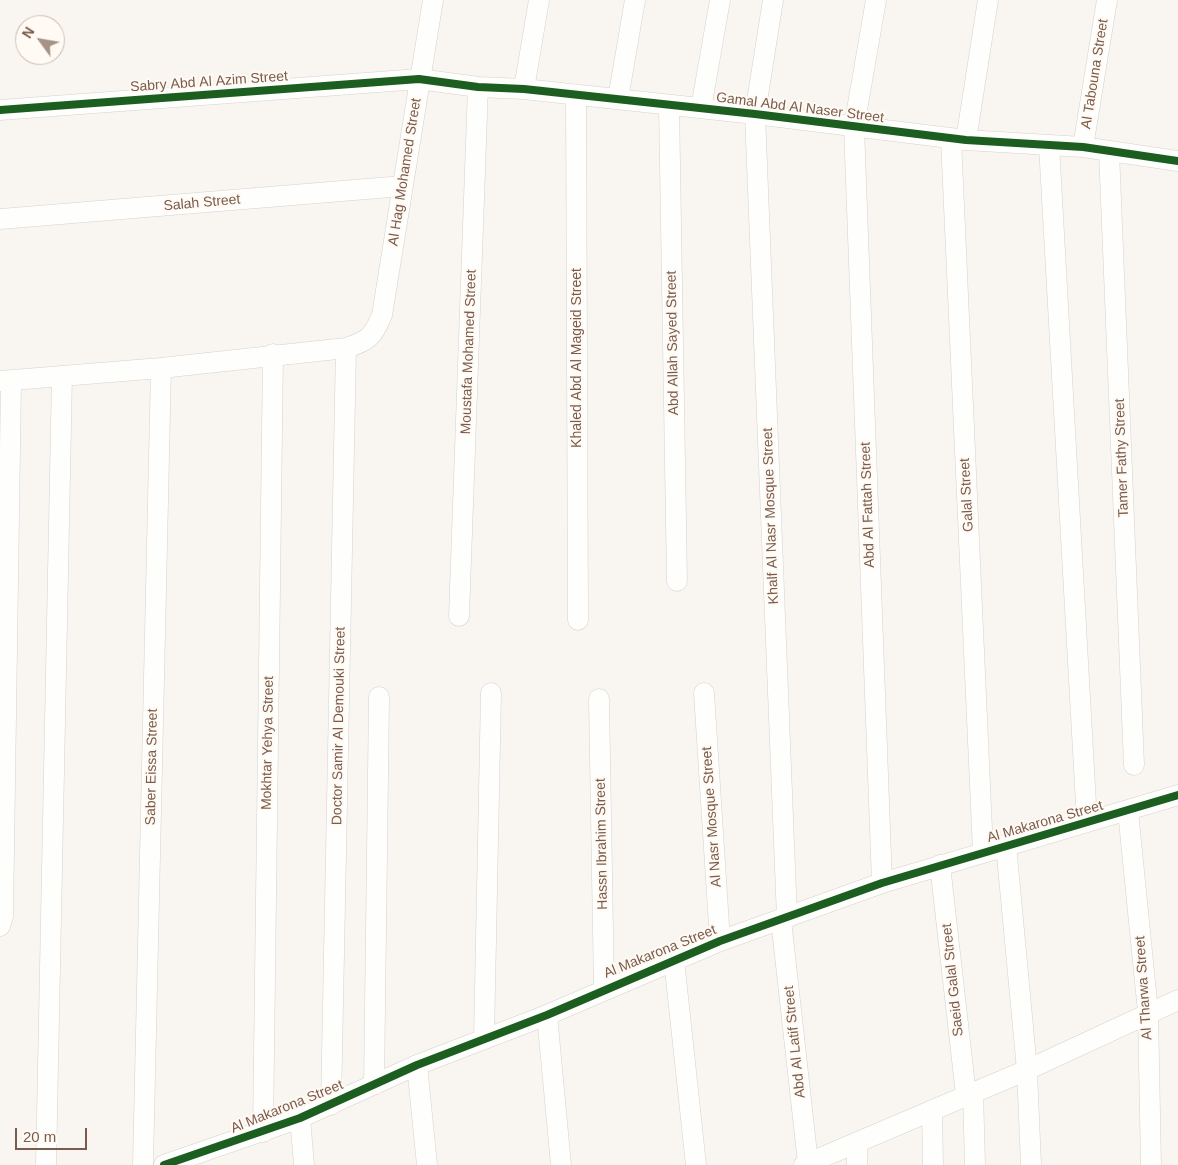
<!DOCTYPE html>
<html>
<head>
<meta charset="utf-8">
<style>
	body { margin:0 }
	#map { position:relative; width:1178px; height:1165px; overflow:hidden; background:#f9f5f0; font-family:Arial,sans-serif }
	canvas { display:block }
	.north { position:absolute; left:15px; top:15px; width:50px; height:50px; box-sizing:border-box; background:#fffaf3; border:1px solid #cabbb1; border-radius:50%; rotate:302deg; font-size:14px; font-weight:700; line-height:20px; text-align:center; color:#7a5c4d }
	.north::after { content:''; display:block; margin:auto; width:18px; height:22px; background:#a69286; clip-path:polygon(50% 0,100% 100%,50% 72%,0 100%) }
	.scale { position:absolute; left:15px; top:1128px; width:72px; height:22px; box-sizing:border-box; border:2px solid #7a5c4d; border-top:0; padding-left:6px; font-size:15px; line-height:18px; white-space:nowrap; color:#7a5c4d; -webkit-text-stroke:4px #fffaf3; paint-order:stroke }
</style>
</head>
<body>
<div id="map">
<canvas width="1178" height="1165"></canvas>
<div class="north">N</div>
<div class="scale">20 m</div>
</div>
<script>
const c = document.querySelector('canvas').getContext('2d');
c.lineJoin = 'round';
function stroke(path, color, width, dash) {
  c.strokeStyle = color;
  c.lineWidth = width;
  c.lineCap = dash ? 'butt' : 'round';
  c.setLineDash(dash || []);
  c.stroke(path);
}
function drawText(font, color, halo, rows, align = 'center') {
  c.font = font + ' Arial,sans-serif';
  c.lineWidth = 4;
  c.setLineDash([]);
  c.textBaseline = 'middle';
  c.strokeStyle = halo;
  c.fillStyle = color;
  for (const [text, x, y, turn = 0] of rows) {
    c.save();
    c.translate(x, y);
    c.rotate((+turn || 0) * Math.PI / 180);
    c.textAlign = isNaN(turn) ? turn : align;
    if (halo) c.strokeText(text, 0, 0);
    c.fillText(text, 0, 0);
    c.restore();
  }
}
const street = new Path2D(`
	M773 0 755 114 787 918
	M876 0 854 127 882 883
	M524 89 539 0
	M576 95 578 620
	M618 99 635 0
	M669 105 677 581
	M701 108 720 0
	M0 110 419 79 478 87 524 89 755 114 966 140 1083 147 1178 161
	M951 139 983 852
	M966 140 988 0
	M1049 145 1087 822
	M1083 147 1107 0
	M1109 151 1134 765
	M0 219 403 186
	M0 381 161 368 346 348C368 341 373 337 382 315L433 0
	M459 616 478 87
	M704 693 720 941
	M599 699 604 989
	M1128 811 1148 1012 1151 1165
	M1006 845 1027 1070 1031 1165
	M940 865 966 1095
	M781 920 808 1163
	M0 926 3 916 11 381
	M674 960 696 1165
	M547 1015 561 1165
	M484 1038 491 693
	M417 1065 427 1165
	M374 1085 379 697
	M973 1092 975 1165
	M331 1105 346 348
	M932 1110 933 1165
	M300 1118 304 1165
	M263 1132 273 354
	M857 1143V1165
	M46 1165 62 376
	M143 1165 161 368
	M164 1165 300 1118 417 1065 547 1015 720 941 882 883 1178 795
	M804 1165 1027 1070 1178 1000`);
const cycleway = new Path2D(`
	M0 110 419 79 478 87 524 89 755 114 966 140 1083 147 1178 161
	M164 1165 300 1118 417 1065 547 1015 720 941 882 883 1178 795`);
const streetNames = [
	["Al Tabouna Street",1095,74,-81],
	["Sabry Abd Al Azim Street",209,82,-4],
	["Gamal Abd Al Naser Street",800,108,7],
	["Al Hag Mohamed Street",405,172,-81],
	["Salah Street",202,203,-5],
	["Abd Allah Sayed Street",673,343,-91],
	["Moustafa Mohamed Street",469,352,-88],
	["Khaled Abd Al Mageid Street",577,358,-90],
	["Tamer Fathy Street",1122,458,-92],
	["Galal Street",967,495,-93],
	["Abd Al Fattah Street",868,505,-92],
	["Khalf Al Nasr Mosque Street",771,516,-92],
	["Doctor Samir Al Demouki Street",339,726,-89],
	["Mokhtar Yehya Street",268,743,-89],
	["Saber Eissa Street",152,767,-89],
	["Al Nasr Mosque Street",712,817,-94],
	["Al Makarona Street",1045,822,-16],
	["Hassn Ibrahim Street",602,844,-91],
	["Al Makarona Street",660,952,-22],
	["Saeid Galal Street",953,980,-96],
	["Al Tharwa Street",1144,988,-94],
	["Abd Al Latif Street",795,1042,-96],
	["Al Makarona Street",287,1107,-22]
];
stroke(street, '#d7d1cb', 21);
stroke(street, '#fefefd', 20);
stroke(cycleway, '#1b5e20', 8);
drawText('14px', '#7a5c4d', '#fffaf3', streetNames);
</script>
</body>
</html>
